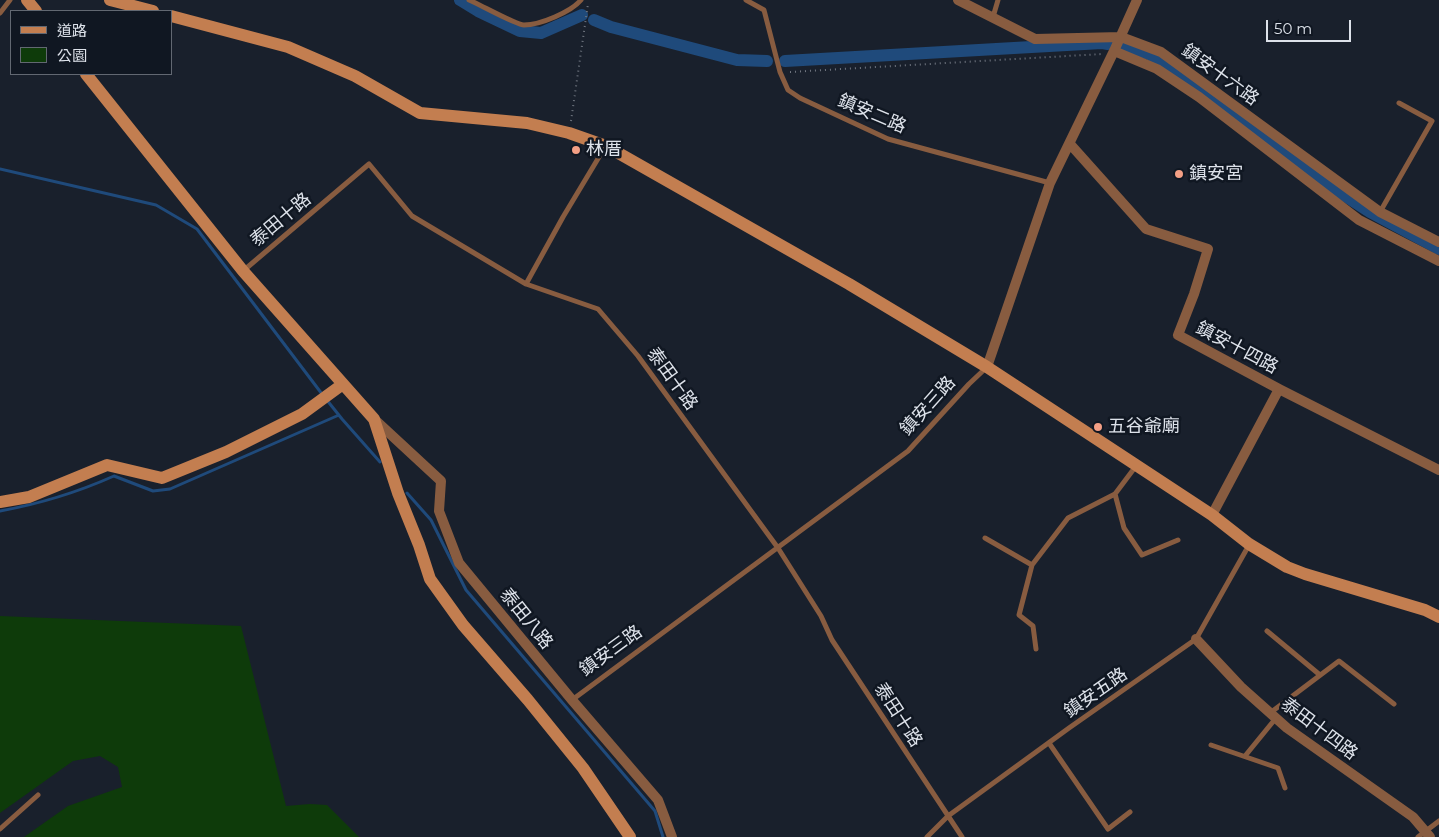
<!DOCTYPE html>
<html>
<head>
<meta charset="utf-8">
<style>
	body { margin:0 }
	#map { position:relative; width:1439px; height:837px; overflow:hidden; background:#19202c; font-family:Montserrat,"Noto Sans TC",sans-serif }
	canvas { display:block }
	.legend { position:absolute; left:10px; top:10px; width:162px; height:65px; box-sizing:border-box; background:#101722; border:1px solid #626872; margin:0; padding:6px 9px; list-style:none; font-size:15px; color:#dde2ea }
	.legend li { display:flex; align-items:center; gap:10px; height:25px }
	.legend b { width:25px; border:1px solid #626872 }
	.scale { position:absolute; left:1266px; top:20px; width:85px; height:22px; box-sizing:border-box; border:2px solid #dde2ea; border-top:0; padding-left:6px; font-size:15px; line-height:18px; white-space:nowrap; color:#dde2ea; -webkit-text-stroke:4px #101722; paint-order:stroke }
</style>
</head>
<body>
<div id="map">
<canvas width="1439" height="837"></canvas>
<ul class="legend">
<li><b style="height:6px;background:#c37e50"></b>道路</li>
<li><b style="height:14px;background:#0e3b0a"></b>公園</li>
</ul>
<div class="scale">50 m</div>
</div>
<script>
const c = document.querySelector('canvas').getContext('2d');
c.lineJoin = 'round';
function fill(path, color) {
  c.fillStyle = color;
  c.fill(path, 'evenodd');
}
function stroke(path, color, width, dash) {
  c.strokeStyle = color;
  c.lineWidth = width;
  c.lineCap = dash ? 'butt' : 'round';
  c.setLineDash(dash || []);
  c.stroke(path);
}
function drawText(font, color, halo, rows, align = 'center') {
  c.font = font + ' Montserrat,"Noto Sans TC",sans-serif';
  c.lineWidth = 5;
  c.setLineDash([]);
  c.textBaseline = 'middle';
  c.strokeStyle = halo;
  c.fillStyle = color;
  for (const [text, x, y, turn = 0] of rows) {
    c.save();
    c.translate(x, y);
    c.rotate((+turn || 0) * Math.PI / 180);
    c.textAlign = isNaN(turn) ? turn : align;
    if (halo) c.strokeText(text, 0, 0);
    c.fillText(text, 0, 0);
    c.restore();
  }
}
const green = new Path2D(`
	M0 616 241 626 286 806 310 804 327 805 359 837H24L68 806 122 787 118 767 100 756 73 761 0 813Z`);
const stream = new Path2D(`
	M0 169 156 205 197 229 322 394
	M326 399 342 419 380 462
	M407 493 431 520 466 590 655 811 663 837
	M0 511C39 504 78 492 114 476L153 491 170 489 339 415`);
const canal = new Path2D(`
	M460 0 478 11 520 31 541 33 582 15
	M594 20 611 27 737 60 767 61
	M1120 46 1149 54 1175 69 1336 190 1370 212 1439 249
	M785 61 1102 43 1108 44`);
const path = new Path2D(`
	M790 72 1102 54
	M571 121 588 4`);
const lane = new Path2D(`
	M469 0C479 4 516 25 524 25 540 25 571 12 581 0
	M746 0 764 10 780 72 788 90 800 98 888 139 1050 183
	M0 13 10 0
	M993 17 998 0
	M1380 212 1432 121 1399 103
	M243 271 369 164 412 216 526 284 598 309 638 356 778 548 821 616 832 640 962 837
	M526 284 563 217 605 147
	M1115 494 1124 528 1142 555 1178 540
	M985 538 1032 565
	M1267 631 1320 675
	M1036 649 1033 626 1019 615 1032 565 1068 518 1115 494 1136 466
	M572 700 908 451 969 384 987 367
	M1270 713 1339 661 1394 704
	M1049 743 1108 829 1130 812
	M1211 745 1278 768 1285 788
	M1245 756 1276 718
	M0 829 38 795
	M927 837 948 816 1069 728 1196 639 1249 545
	M1418 837 1439 821`);
const street = new Path2D(`
	M958 0 1035 39 1121 37 1161 52 1380 212 1439 242
	M1114 51 1157 69 1199 97 1359 220 1439 261
	M1070 144 1146 229 1208 249 1194 294 1178 335 1279 389
	M987 367 1050 183 1114 51 1137 0
	M374 419 441 481 439 511 459 563 572 700 658 800 672 837
	M1212 515 1279 389 1439 470
	M1196 639 1241 687 1287 728 1413 817 1430 837`);
const secondary = new Path2D(`
	M27 0 36 11
	M110 0 153 11
	M171 16 288 47 355 76 420 113 527 123 569 133 606 146 849 284 987 367 1212 515 1249 544 1287 567 1305 574 1425 610 1439 617
	M86 74 243 271 374 419 398 493 419 545 430 579 463 625 528 700 583 768 630 837
	M0 502 29 497 107 465 162 478 226 452 302 414 343 384`);
const markers = [
	[576,150,5,"#f39f85"],
	[1179,174,5,"#f39f85"],
	[1098,427,5,"#f39f85"]
];
const streetNames = [
	["鎮安十六路",1220,75,36],
	["鎮安二路",872,114,23],
	["泰田十路",281,220,-40],
	["鎮安十四路",1237,348,28],
	["泰田十路",672,379,54],
	["鎮安三路",928,406,-48],
	["泰田八路",526,619,51],
	["鎮安三路",611,651,-36],
	["鎮安五路",1096,693,-35],
	["泰田十路",898,715,57],
	["泰田十四路",1319,729,37]
];
const poiNames = [
	["林厝",586,150],
	["鎮安宮",1189,174],
	["五谷爺廟",1108,427]
];
fill(green, '#0e3b0a');
stroke(stream, '#1f4a7b', 3);
stroke(canal, '#1f4a7b', 12);
stroke(path, '#707680', 2, [1, 4]);
stroke(lane, '#885c40', 5);
stroke(street, '#885c40', 10);
stroke(secondary, '#c37e50', 12);
for (const [x, y, r, color] of markers) {
  const dot = new Path2D();
  dot.arc(x, y, r, 0, 2 * Math.PI);
  c.fillStyle = color;
  c.fill(dot);
  stroke(dot, '#101722', 2);
}
drawText('18px', '#dde2ea', '#101722', streetNames);
drawText('18px', '#dde2ea', '#101722', poiNames, 'left');
</script>
</body>
</html>
